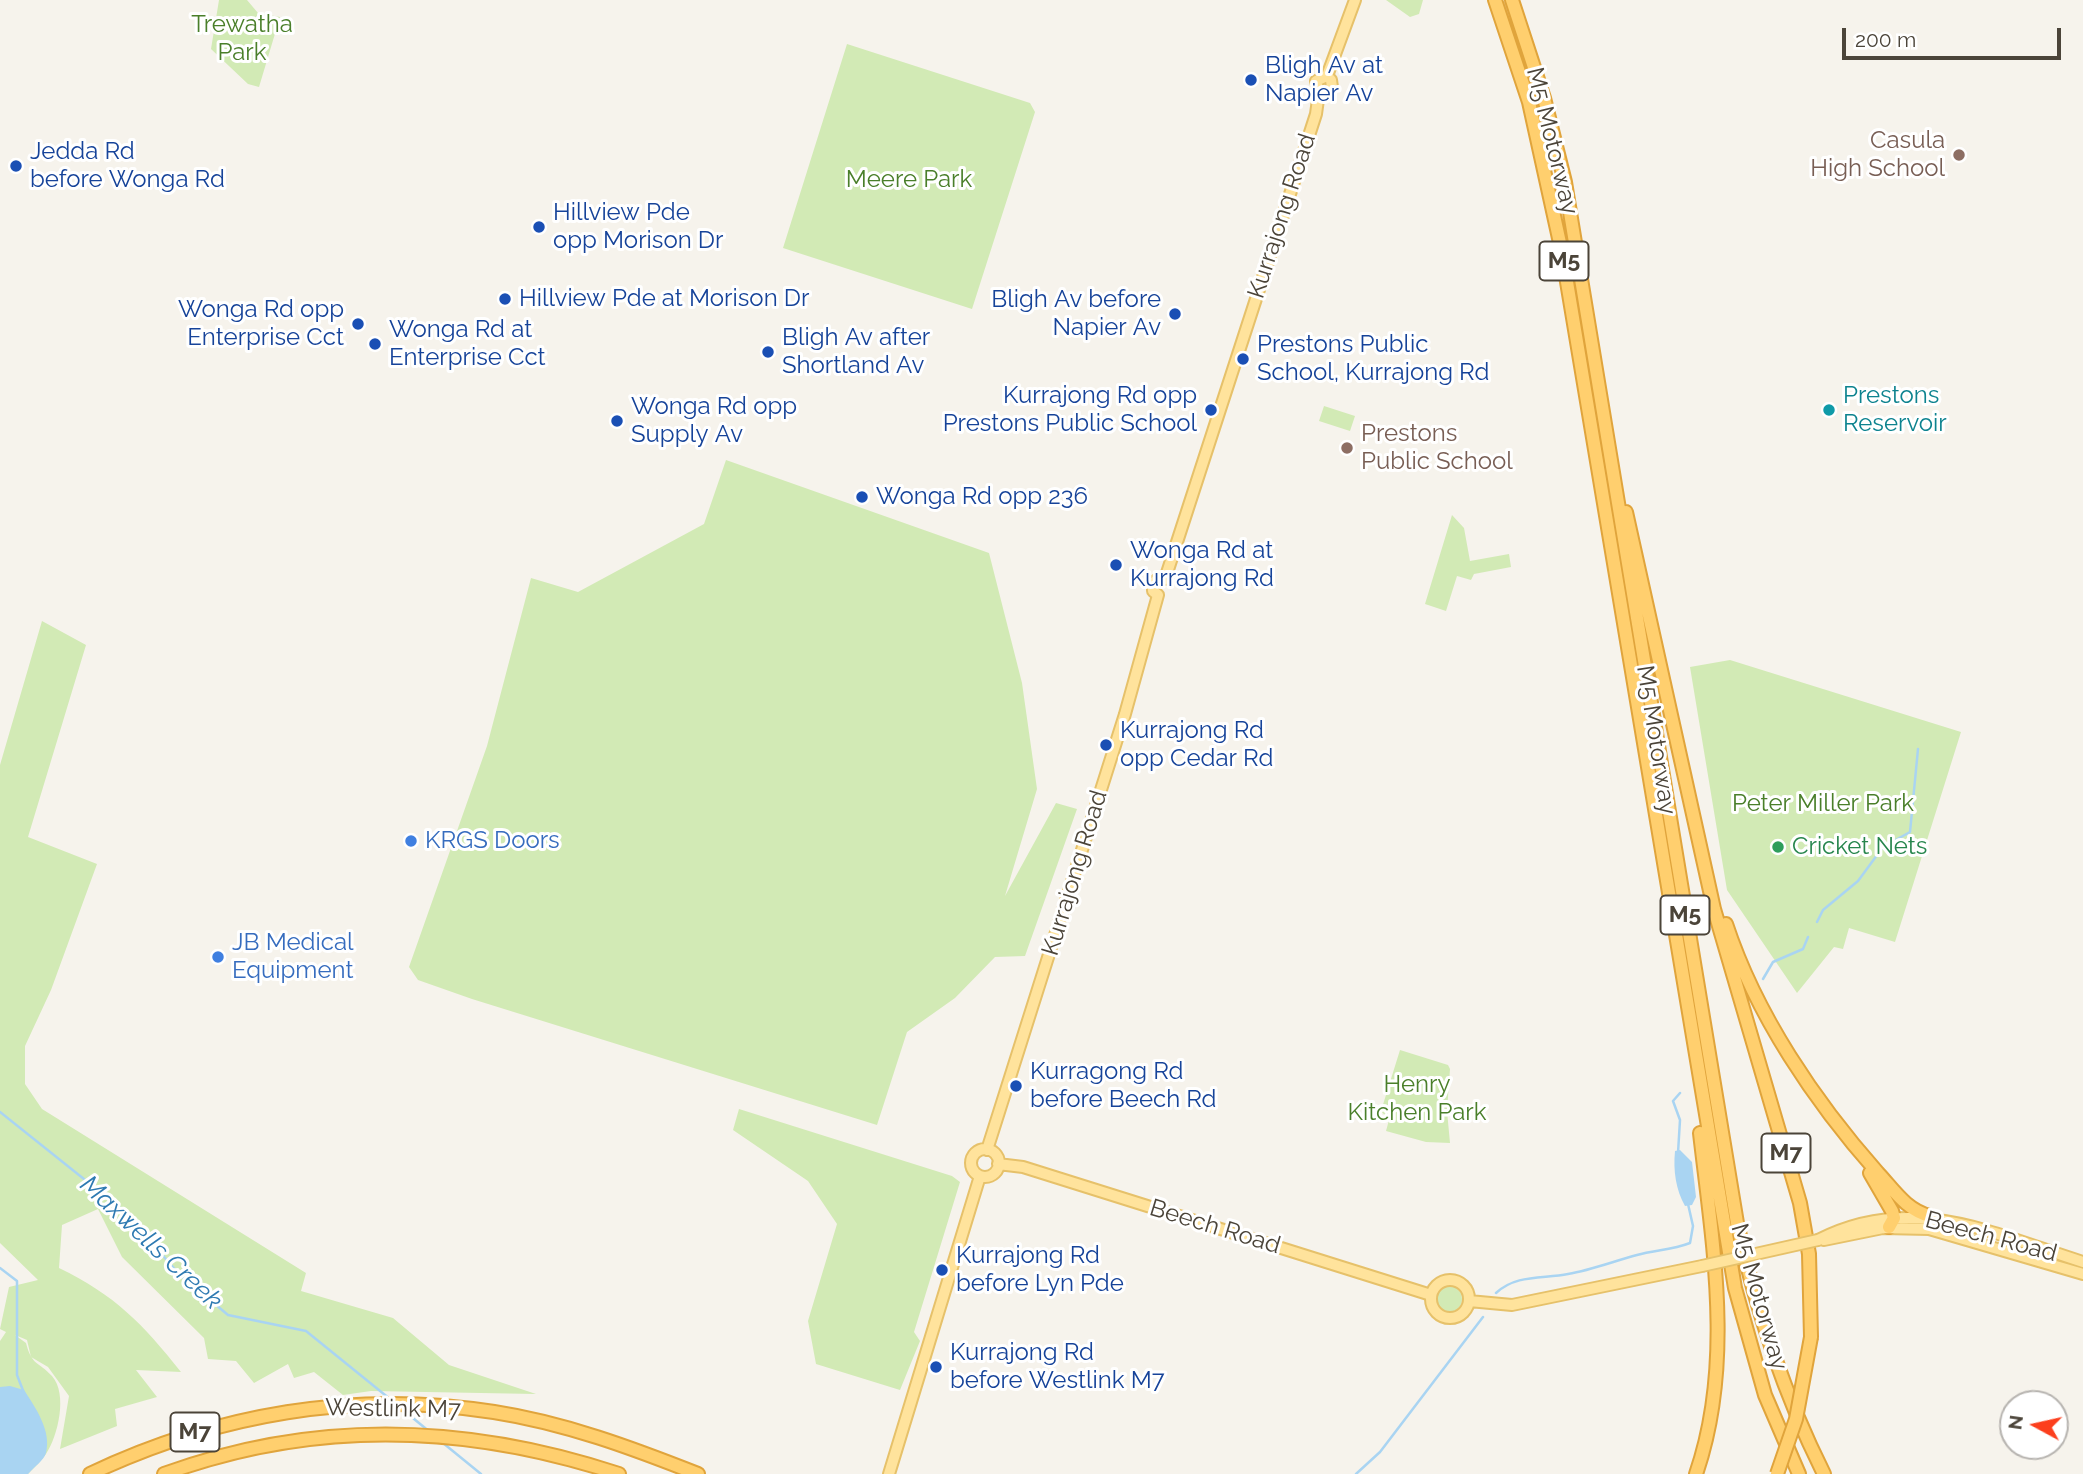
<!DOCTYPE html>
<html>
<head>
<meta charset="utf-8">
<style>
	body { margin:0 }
	#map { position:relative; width:2083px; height:1474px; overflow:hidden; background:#f6f3ec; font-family:Raleway,sans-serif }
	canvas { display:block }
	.north { position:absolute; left:1999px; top:1390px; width:70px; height:70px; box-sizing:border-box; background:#fff; border:2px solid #b7b4b0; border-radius:50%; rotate:278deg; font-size:19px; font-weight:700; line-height:28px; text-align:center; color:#4b4439 }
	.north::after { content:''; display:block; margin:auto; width:24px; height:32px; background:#fc3f1d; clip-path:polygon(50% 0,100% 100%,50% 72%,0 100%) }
	.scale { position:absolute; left:1842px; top:28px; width:219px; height:32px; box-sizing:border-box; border:4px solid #4b4439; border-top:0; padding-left:9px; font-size:21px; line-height:24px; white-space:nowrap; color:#4b4439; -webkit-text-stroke:5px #fff; paint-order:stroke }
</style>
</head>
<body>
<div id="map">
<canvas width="2083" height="1474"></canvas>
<div class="north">N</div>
<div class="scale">200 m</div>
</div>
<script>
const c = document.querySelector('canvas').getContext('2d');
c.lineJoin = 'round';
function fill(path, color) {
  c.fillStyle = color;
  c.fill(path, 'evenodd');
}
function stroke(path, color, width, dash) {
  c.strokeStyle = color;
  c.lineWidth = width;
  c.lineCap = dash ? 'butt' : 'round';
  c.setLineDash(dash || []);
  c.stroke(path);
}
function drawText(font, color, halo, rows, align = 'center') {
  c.font = font + ' Raleway,sans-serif';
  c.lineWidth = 6;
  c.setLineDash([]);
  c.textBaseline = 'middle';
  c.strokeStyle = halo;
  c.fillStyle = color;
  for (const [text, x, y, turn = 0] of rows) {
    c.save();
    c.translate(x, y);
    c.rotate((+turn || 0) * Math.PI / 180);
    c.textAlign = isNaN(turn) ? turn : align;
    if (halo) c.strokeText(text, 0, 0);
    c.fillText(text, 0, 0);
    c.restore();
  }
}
const green = new Path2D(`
	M219 0H247L258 13 280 17 259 87 248 84 211 49Z
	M1386 0H1423L1419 14 1410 17Z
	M847 44 1030 103 1035 112 972 309 783 248Z
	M1324 406 1355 416 1350 431 1319 421Z
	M726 460 989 553 1022 683 1037 789 1005 896 1056 803 1077 809 1025 956 995 957 955 998 907 1032 877 1125 472 999 418 980 409 967 487 746 531 578 578 592 704 524Z
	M1452 515 1464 528 1470 561 1509 554 1511 567 1474 574 1471 580 1457 576 1446 611 1425 604Z
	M42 621 86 645 28 837 97 864 51 990 25 1046V1084L42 1109 306 1273 301 1291 393 1318 449 1365 536 1394 371 1391 343 1395 314 1372 294 1378 288 1364 254 1383 236 1361 208 1359 204 1338 122 1257 98 1209 62 1225 59 1268C115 1295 143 1324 181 1372L136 1370 157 1397 115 1409 117 1426 60 1449 69 1396 48 1367 31 1357 27 1340 15 1335 26 1343C32 1366 38 1361 52 1376 68 1394 58 1436 46 1454 41 1461 34 1468 28 1474H0V1341L6 1332 0 1329 9 1287 38 1280 0 1243V765Z
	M1730 660 1961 732 1895 942 1849 928 1843 949 1834 947 1797 993 1727 890 1690 667Z
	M1400 1050 1448 1065 1450 1069 1447 1111 1450 1143 1426 1142 1386 1131 1389 1120 1381 1111Z
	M739 1109 952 1176 960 1182 914 1332 920 1341 900 1390 816 1364 808 1321 837 1224 808 1181 733 1130Z
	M1436 1299a13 13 0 1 1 26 0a13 13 0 1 1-26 0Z`);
const water = new Path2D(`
	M1680 1150 1692 1162 1696 1197 1692 1205 1685 1206C1676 1190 1673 1171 1675 1151Z
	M10 1386 24 1390C35 1407 52 1431 46 1453 44 1460 33 1468 28 1474H0V1387Z`);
const stream = new Path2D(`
	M1817 922 1823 910 1858 881 1883 847 1910 832 1918 749
	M1763 979 1773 962 1803 949 1808 937
	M0 1112 124 1211 179 1274 228 1315 306 1331 390 1399
	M1678 1153 1680 1120 1673 1101 1680 1093
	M0 1268 17 1281V1375L24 1393
	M1496 1293C1516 1274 1543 1279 1568 1274 1592 1270 1614 1261 1637 1255 1655 1250 1672 1250 1690 1243L1693 1226 1688 1204
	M403 1410 430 1432
	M443 1443 481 1474
	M1356 1474 1380 1452 1483 1317`);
const major = new Path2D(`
	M1327 76 1355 0
	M1319 92 1327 93 1332 87 1331 80 1327 76
	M1319 92 1316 81 1327 76
	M1165 579 1316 114 1319 92
	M1158 595 1153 591V583L1159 578 1165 579
	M971 1163a14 14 0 1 1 28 0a14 14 0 1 1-28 0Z
	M987 1150 1125 714 1158 595
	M998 1164 1023 1167 1431 1295
	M1818 1240C1912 1192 1991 1233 2083 1262
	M1824 1240 1883 1228 1929 1229 2083 1274
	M1431 1299a19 19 0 1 1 38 0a19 19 0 1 1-38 0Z
	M1469 1301 1512 1305 1702 1266
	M889 1474 980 1176`);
const highway = new Path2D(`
	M1495 0 1529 102 1562 252 1735 1288 1765 1395 1799 1474
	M1512 0 1544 98 1565 182 1737 1223C1756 1310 1784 1394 1824 1474
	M1626 512 1714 909 1800 1203 1809 1254 1811 1337
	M1726 924C1756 1015 1815 1102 1878 1173 1894 1190 1906 1210 1930 1216
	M1870 1173 1892 1211 1894 1218 1889 1227
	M90 1474C216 1414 355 1390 494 1412 565 1423 632 1448 698 1474
	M164 1474C314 1419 468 1424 619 1474
	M1696 1474C1734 1364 1713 1246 1700 1133`);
const majorBridge = new Path2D(`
	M1702 1266 1818 1240`);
const highwayBridge = new Path2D(`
	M1777 1474 1796 1419 1811 1337`);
const markers = [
	[1251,80,7,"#1a4fb4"],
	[1959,155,7,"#8d6e63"],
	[16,166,7,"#1a4fb4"],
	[539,227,7,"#1a4fb4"],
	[505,299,7,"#1a4fb4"],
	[1175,314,7,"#1a4fb4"],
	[358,324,7,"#1a4fb4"],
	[375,344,7,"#1a4fb4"],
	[768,352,7,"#1a4fb4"],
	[1243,359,7,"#1a4fb4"],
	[1211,410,7,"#1a4fb4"],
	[1829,410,7,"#0f9aa8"],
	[617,421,7,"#1a4fb4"],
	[1347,448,7,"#8d6e63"],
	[862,497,7,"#1a4fb4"],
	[1116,565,7,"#1a4fb4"],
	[1106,745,7,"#1a4fb4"],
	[411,841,7,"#3f7fe0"],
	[1778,847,7,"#2e9e5b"],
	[218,957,7,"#3f7fe0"],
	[1016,1086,7,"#1a4fb4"],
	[942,1270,7,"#1a4fb4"],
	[936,1367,7,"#1a4fb4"]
];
const shields = [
	[1564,261,49],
	[1685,915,49],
	[1786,1153,49],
	[195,1432,49]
];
const shieldNames = [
	["M5",1564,261],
	["M5",1685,915],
	["M7",1786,1153],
	["M7",195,1432]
];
const parkNames = [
	["Trewatha",242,25],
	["Park",242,53],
	["Meere Park",909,180],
	["Peter Miller Park",1823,804],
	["Henry",1417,1085],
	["Kitchen Park",1417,1113]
];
const transitNames = [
	["Bligh Av at",1265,66],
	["Napier Av",1265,94],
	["Jedda Rd",30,152],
	["before Wonga Rd",30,180],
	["Hillview Pde",553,213],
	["opp Morison Dr",553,241],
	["Hillview Pde at Morison Dr",519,299],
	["Bligh Av before",1161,300,"right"],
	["Napier Av",1161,328,"right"],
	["Wonga Rd opp",344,310,"right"],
	["Enterprise Cct",344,338,"right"],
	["Wonga Rd at",389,330],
	["Enterprise Cct",389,358],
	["Bligh Av after",782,338],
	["Shortland Av",782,366],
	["Prestons Public",1257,345],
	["School, Kurrajong Rd",1257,373],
	["Kurrajong Rd opp",1197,396,"right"],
	["Prestons Public School",1197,424,"right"],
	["Wonga Rd opp",631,407],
	["Supply Av",631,435],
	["Wonga Rd opp 236",876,497],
	["Wonga Rd at",1130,551],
	["Kurrajong Rd",1130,579],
	["Kurrajong Rd",1120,731],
	["opp Cedar Rd",1120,759],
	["Kurragong Rd",1030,1072],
	["before Beech Rd",1030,1100],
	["Kurrajong Rd",956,1256],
	["before Lyn Pde",956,1284],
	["Kurrajong Rd",950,1353],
	["before Westlink M7",950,1381]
];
const streetNames = [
	["M5 Motorway",1552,141,76],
	["Kurrajong Road",1282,216,-72],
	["M5 Motorway",1656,740,81],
	["Kurrajong Road",1075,873,-73],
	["Beech Road",1215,1227,17],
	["Beech Road",1991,1237,15],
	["M5 Motorway",1759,1297,74],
	["Westlink M7",393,1409,1]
];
const educationNames = [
	["Casula",1945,141],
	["High School",1945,169],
	["Prestons",1361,434,"left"],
	["Public School",1361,462,"left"]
];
const cultureNames = [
	["Prestons",1843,396],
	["Reservoir",1843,424]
];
const shopNames = [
	["KRGS Doors",425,841],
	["JB Medical",232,943],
	["Equipment",232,971]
];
const leisureNames = [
	["Cricket Nets",1792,847]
];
const waterNames = [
	["Maxwells Creek",151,1243,43]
];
fill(green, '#d2eab5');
fill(water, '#a9d4f2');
stroke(stream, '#a9d4f2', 2.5);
stroke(major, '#e6c16a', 14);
stroke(highway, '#e0a43c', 16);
stroke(major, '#ffe39c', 10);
stroke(highway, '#ffcf6e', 12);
stroke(majorBridge, '#e6c16a', 14, []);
stroke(highwayBridge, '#e0a43c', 16, []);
stroke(majorBridge, '#ffe39c', 10);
stroke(highwayBridge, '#ffcf6e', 12);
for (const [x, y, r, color] of markers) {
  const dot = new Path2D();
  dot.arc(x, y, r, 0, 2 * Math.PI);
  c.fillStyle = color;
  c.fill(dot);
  stroke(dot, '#fff', 2.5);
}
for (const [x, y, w] of shields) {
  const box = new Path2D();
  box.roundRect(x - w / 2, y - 19.5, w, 39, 5);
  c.fillStyle = '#fff';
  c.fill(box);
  stroke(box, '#4b4439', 2);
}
drawText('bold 23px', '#4b4439', null, shieldNames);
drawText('24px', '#4a7f2a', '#fff', parkNames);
drawText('24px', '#164399', '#fff', transitNames, 'left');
drawText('24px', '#4b4439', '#fff', streetNames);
drawText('24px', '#785e54', '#fff', educationNames, 'right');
drawText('24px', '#0d838f', '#fff', cultureNames, 'left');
drawText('24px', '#366cbe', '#fff', shopNames, 'left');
drawText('24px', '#27864d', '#fff', leisureNames, 'left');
drawText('italic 26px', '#2e7ab2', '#fff', waterNames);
</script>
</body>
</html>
